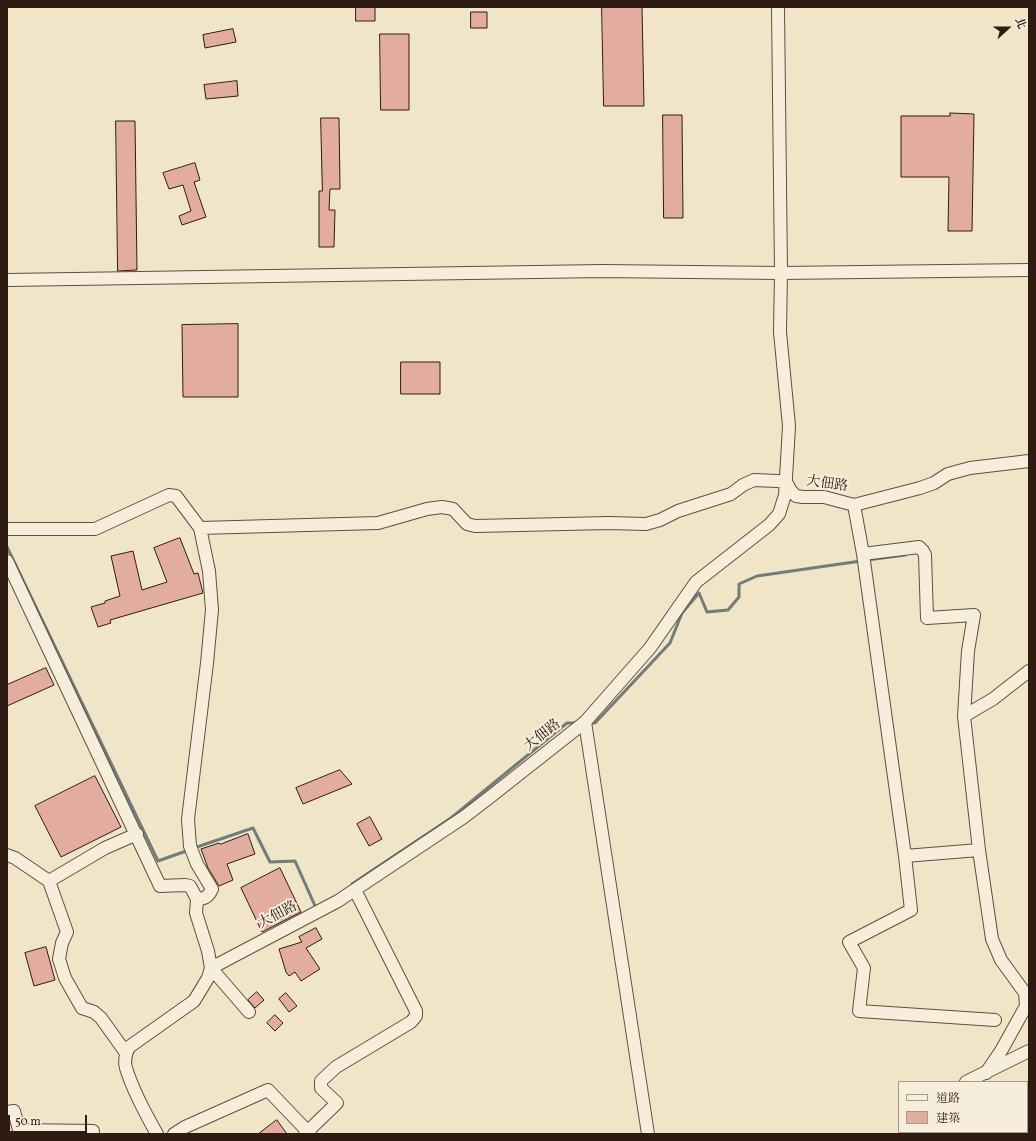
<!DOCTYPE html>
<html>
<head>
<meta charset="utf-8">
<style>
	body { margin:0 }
	#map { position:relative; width:1036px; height:1141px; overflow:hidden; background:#f1e5c8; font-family:Vollkorn,"Noto Serif TC",serif }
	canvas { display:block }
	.frame { position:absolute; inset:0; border:8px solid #2f1b12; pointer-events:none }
	.legend { position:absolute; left:898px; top:1081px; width:130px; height:52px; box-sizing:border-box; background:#f6eedb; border:1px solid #a69a8b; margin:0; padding:5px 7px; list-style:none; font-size:12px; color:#2f1b12 }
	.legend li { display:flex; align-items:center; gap:8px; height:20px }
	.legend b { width:20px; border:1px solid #a69a8b }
	.north { position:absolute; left:988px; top:8px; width:40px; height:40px; -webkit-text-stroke:3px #f6eedb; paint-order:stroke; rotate:69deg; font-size:11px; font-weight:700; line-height:16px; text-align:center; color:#2f1b12 }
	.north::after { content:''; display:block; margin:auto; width:14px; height:18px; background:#2f1b12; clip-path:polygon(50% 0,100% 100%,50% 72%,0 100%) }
	.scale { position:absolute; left:8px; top:1115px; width:79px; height:18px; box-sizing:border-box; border:2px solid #2f1b12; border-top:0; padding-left:5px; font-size:12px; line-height:14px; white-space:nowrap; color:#2f1b12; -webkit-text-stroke:3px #f6eedb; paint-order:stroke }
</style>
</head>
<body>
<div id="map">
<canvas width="1036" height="1141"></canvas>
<div class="frame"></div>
<ul class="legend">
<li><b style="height:5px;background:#f6eedb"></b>道路</li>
<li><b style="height:11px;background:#e2ac9e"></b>建築</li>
</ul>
<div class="north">北</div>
<div class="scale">50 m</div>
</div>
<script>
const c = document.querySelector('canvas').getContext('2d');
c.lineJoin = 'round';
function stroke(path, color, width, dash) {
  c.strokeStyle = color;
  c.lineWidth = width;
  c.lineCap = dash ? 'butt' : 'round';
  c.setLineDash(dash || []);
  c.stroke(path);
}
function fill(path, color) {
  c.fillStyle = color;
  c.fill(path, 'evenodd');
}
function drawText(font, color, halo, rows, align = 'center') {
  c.font = font + ' Vollkorn,"Noto Serif TC",serif';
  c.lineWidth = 4;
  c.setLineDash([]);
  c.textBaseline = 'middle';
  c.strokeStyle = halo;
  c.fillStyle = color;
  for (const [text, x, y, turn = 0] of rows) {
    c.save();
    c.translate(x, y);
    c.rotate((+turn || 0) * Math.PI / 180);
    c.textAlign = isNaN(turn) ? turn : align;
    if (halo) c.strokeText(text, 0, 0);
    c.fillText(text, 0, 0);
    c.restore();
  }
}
const stream = new Path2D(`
	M7 547 158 861 189 850
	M867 560 905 555
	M588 723H595L670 643 682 613 699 593 707 612 728 610 739 597V584L757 576 861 561
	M194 848 253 828 270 862 295 861 316 908H318
	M352 884 451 818 567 723H576`);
const building = new Path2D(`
	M356 7H375V21H356Z
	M602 7H642L644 106H604Z
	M471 12H487V28H471Z
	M233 29 236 42 205 48 203 35Z
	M380 34H409V110H381Z
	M237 81 238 96 206 99 204 85Z
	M950 113 974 114 972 231H948L949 177H901V116H950Z
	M663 115H682L683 218H664Z
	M321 118H339L340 189H330L329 210H335L334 247H319V191H322Z
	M116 121H135L137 270 118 271Z
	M195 163 200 180 194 182 206 217 182 225 179 216 191 211 183 185 169 189 163 173Z
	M238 324V397H183L182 325Z
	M401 362H440V394H401Z
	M180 538 194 574 198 573 203 593 110 620 111 623 98 627 91 607 105 603V601L120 596 111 556 133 551 142 590 167 582 154 548Z
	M46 668 54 685 7 706V685Z
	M340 770 352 784 303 804 296 788Z
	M95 776 121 827 61 857 35 806Z
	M370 817 382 839 369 846 357 824Z
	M248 834 255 854 227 864 233 880 219 886 208 868 201 849 219 843 220 844Z
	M280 868 301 912 262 932 241 888Z
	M316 928 322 939 306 948 320 969 301 981 295 972 289 976 286 972 279 949 302 942 299 937Z
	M46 947 55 980 34 986 25 953Z
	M257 992 264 1000 255 1008 248 1000Z
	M286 993 297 1006 289 1012 279 999Z
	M275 1015 283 1023 275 1031 267 1023Z
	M277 1120 287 1134H258L271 1124Z`);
const minor = new Path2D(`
	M7 280 602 271 781 273 1029 270
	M786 482 791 491 796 496 803 497H824L854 505 920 488 934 483 948 474 970 468 1029 461
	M854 505 863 554 905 856 911 910 849 942 864 968 859 1011 995 1020
	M7 529H95L169 495 176 496 200 528 378 523 427 509 442 507 453 509 467 524 475 526 608 523 646 524 660 520 678 511 731 494 743 485 754 480 777 481 786 482
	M863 554 919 547 923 551 925 555 927 618 974 615 968 651 964 716 979 850
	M7 561 160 886 185 885 190 886 197 899 196 913 208 951 211 968 249 1012
	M964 716 993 699 1029 671
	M585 722 648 1134
	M7 855 15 858 49 881 67 932 62 943 59 959 65 978 82 1008 94 1012 101 1018 126 1053
	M905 856 979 850 992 939 1001 960 1025 993 1026 1006 1001 1051 986 1073
	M49 881 105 848 137 834
	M197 899C205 899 208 897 212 889L197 864 190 846 188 819 207 663 212 610 209 571 200 528
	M966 1082 1029 1051
	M7 1112 14 1111 19 1130 93 1131 92 1134
	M157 1134C145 1113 133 1091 126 1068 124 1061 126 1053 129 1047L194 1001 208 978 211 968 338 901 464 817 490 797 585 722 650 648 696 582 769 525 779 514 785 495 789 426 780 332 781 273 778 7
	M174 1134 185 1127 268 1090 310 1134
	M305 1134 337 1103 321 1088V1081L336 1067 411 1022 416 1016V1011L355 890
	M910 1134 911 1132`);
const streetNames = [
	["大佃路",827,485,8],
	["大佃路",543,736,-38],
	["大佃路",278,916,-28]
];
stroke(stream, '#727c7a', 3);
fill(building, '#e2ac9e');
stroke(building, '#2f1b12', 1);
stroke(minor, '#604e40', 14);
stroke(minor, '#f6eedb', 12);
drawText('14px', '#2f1b12', '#f6eedb', streetNames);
</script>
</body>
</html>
